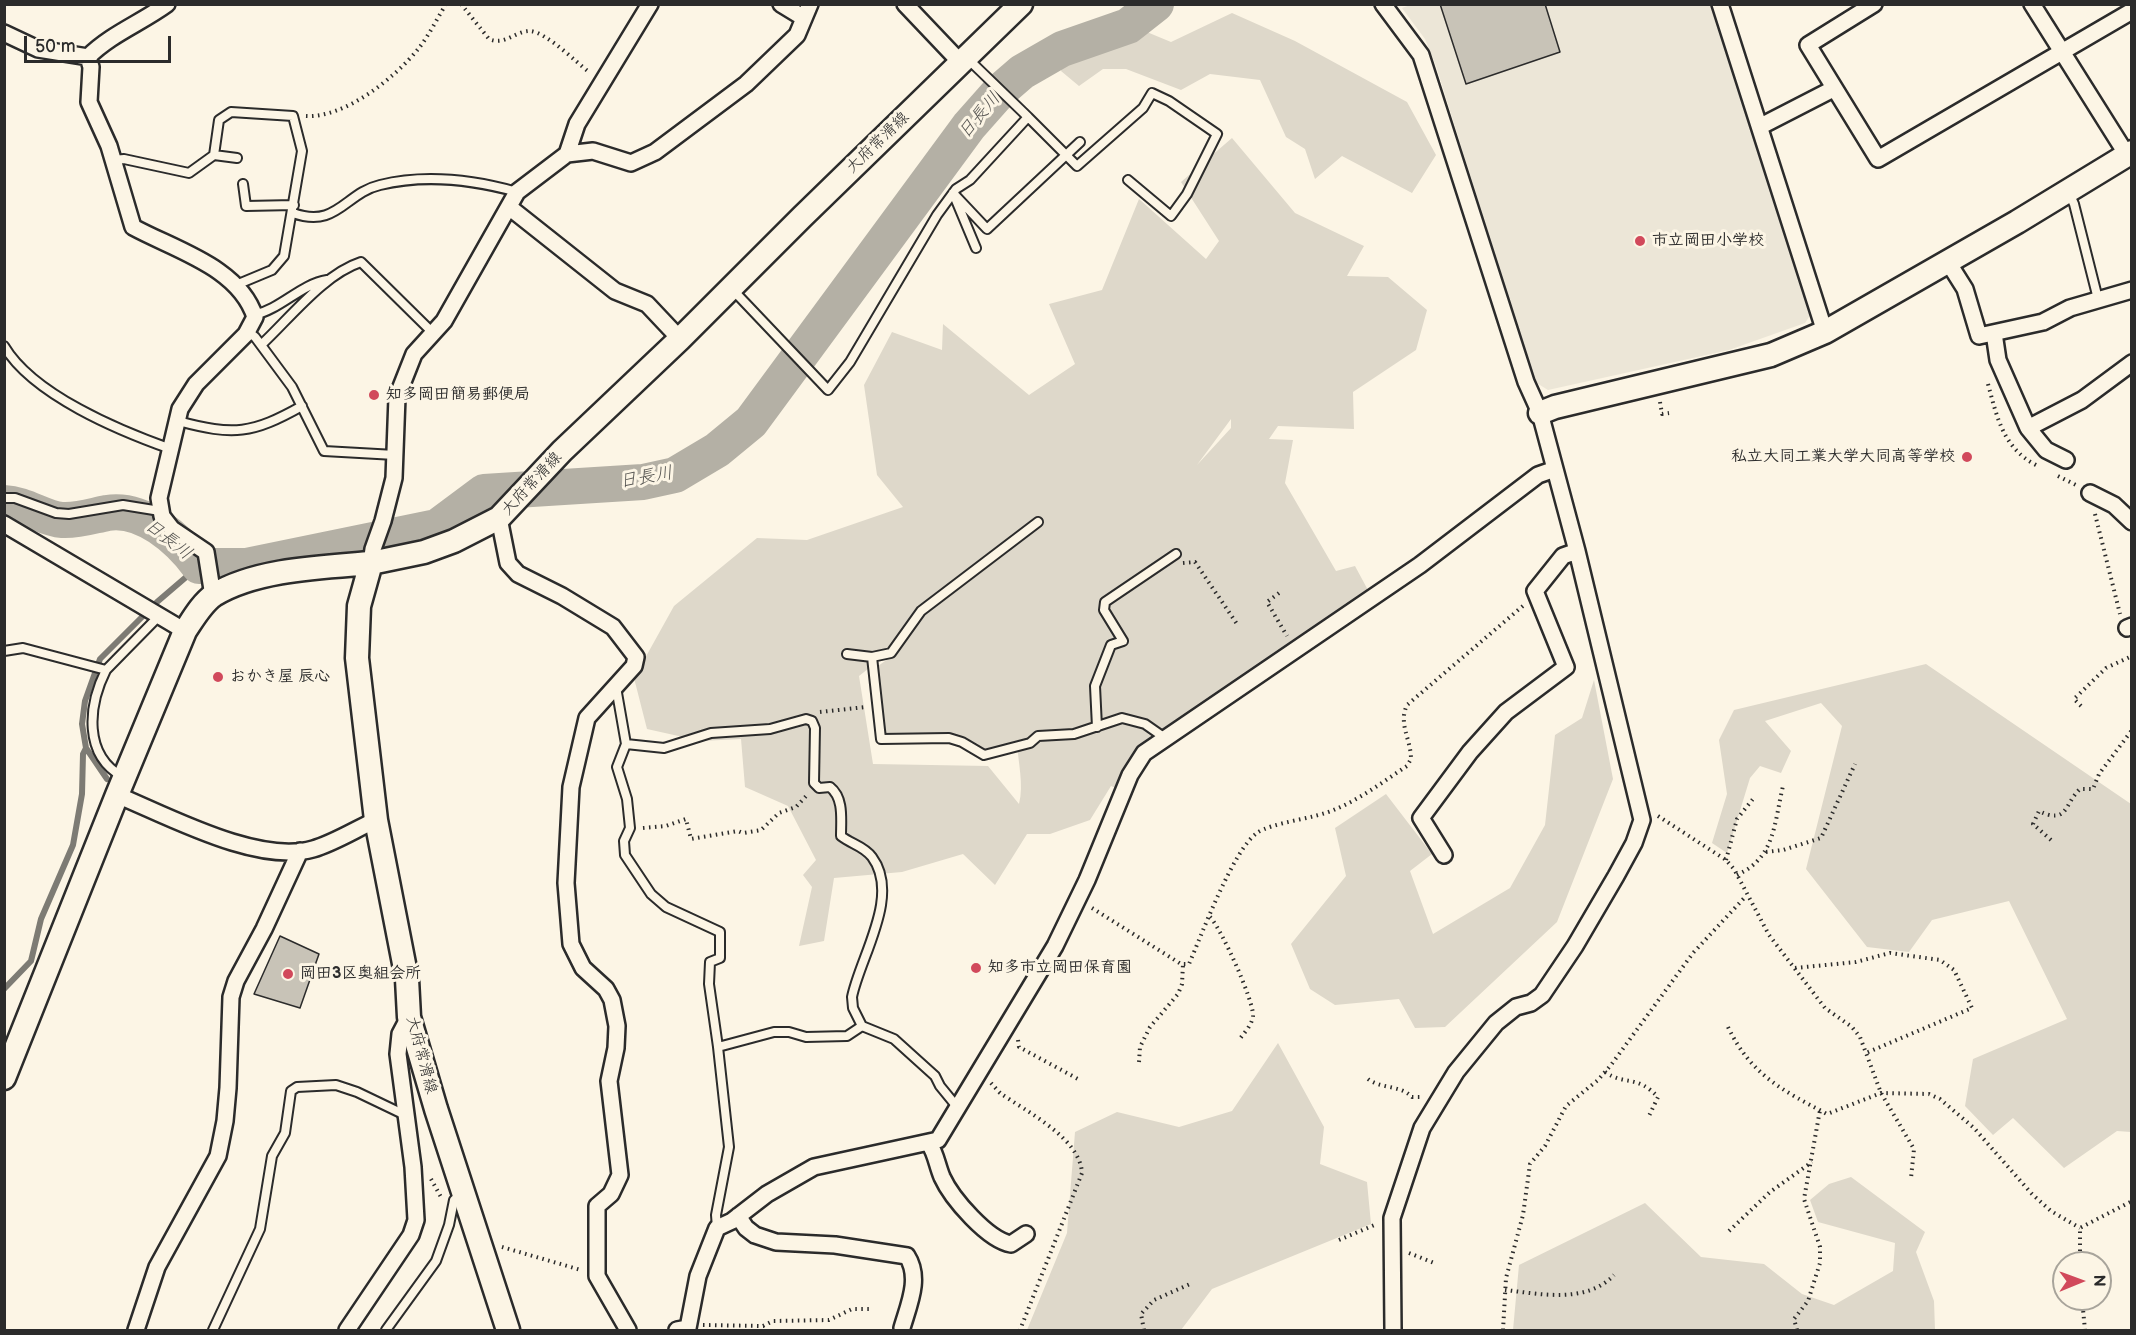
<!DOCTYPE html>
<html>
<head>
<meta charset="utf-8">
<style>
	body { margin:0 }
	#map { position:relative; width:2136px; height:1335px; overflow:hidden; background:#fcf5e5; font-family:"Balsamiq Sans",sans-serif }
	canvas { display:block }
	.frame { position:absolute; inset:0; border:6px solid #2b2b2b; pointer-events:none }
	.north { position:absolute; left:2052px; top:1251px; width:60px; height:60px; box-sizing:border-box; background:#fcf5e5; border:2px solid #a8a49b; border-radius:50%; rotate:89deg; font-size:16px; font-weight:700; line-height:24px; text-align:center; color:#2b2b2b }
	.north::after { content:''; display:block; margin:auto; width:21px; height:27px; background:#d1495b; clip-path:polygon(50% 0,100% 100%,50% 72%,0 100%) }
	.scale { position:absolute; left:24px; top:36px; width:147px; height:27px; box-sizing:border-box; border:3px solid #2b2b2b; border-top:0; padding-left:8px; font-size:18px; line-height:21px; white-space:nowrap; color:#2b2b2b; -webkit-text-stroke:4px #fcf5e5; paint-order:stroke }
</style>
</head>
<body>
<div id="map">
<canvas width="2136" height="1335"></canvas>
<div class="frame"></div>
<div class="north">N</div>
<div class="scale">50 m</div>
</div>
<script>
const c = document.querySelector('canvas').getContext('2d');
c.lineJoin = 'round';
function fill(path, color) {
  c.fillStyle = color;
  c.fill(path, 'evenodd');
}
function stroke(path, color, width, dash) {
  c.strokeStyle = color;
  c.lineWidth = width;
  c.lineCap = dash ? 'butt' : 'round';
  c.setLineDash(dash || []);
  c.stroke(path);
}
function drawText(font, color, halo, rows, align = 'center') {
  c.font = font + ' "Balsamiq Sans","Klee One",sans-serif';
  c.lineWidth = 6;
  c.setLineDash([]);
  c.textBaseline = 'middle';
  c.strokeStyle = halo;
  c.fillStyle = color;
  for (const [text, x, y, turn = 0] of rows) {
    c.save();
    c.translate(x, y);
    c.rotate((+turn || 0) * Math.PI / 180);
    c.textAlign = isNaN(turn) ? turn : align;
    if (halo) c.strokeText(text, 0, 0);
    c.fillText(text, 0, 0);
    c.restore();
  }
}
const built = new Path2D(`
	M1413 4 1712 5 1767 169 1811 314 1805 323 1729 350 1548 390 1535 382 1436 66 1425 39 1402 8Z`);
const green = new Path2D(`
	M1232 13 1295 41 1407 102 1436 155 1412 193 1342 156 1315 179 1305 149 1286 137 1260 80 1210 74 1181 90 1126 69H1103L1079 86 1061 71 1064 53 1092 45 1107 52 1142 30 1171 42Z
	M1232 138 1295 213 1364 246 1347 276 1388 277 1427 310 1416 350 1353 392 1354 429 1278 426 1269 439 1293 440 1285 483 1336 571 1355 566 1369 592 1146 740 1127 762 1116 788 1111 786 1090 820 1050 834H1027L995 885 963 854 902 872 834 878 824 941 799 946 812 887 803 875 816 860 788 806 745 787 741 739 701 741 647 729 634 678 674 606 757 538 807 540 903 507 877 475 864 385 892 332 942 350 943 324 1029 395 1075 364 1049 304 1102 290 1139 199 1206 259 1219 241 1181 182ZM1231 419V428L1197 465ZM906 639 898 652 878 666 883 736H964L984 750 1017 742C1018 763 1024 784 1019 804L988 766 873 764 859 676Z
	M1926 664 2131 804V1132L2117 1131 2064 1168 2013 1118 1993 1135 1965 1106 1973 1059 2067 1019 2009 901 1932 920 1909 952 1867 947 1806 869 1842 726 1821 703 1765 721 1791 751 1781 773 1760 766 1750 778 1727 853 1712 843 1727 794 1719 740 1734 710Z
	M1594 680 1613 779 1557 922 1445 1027 1415 1028 1399 999 1335 1005 1310 989 1291 944 1346 876 1335 828 1386 794 1432 854 1410 871 1433 934 1510 888 1545 825 1555 735 1582 718Z
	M1278 1043 1324 1127 1320 1164 1367 1182 1371 1224 1212 1289 1181 1330H1027L1067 1233 1075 1132 1117 1112 1179 1127 1232 1111Z
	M1851 1177 1925 1232 1916 1252 1934 1301 1935 1330H1513L1519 1265 1645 1203 1701 1257 1764 1264 1802 1294 1834 1305 1893 1271 1895 1243 1818 1222 1810 1200 1829 1184Z`);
const stream = new Path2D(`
	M107 779 86 748 82 724 85 701 100 659 157 602 199 566
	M4 989 31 961 41 919 73 845 82 794 83 754 86 748`);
const river = new Path2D(`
	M4 503C26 504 44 519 62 520 78 521 92 516 107 513 143 507 179 539 199 566H247L437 527 484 492 643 482 675 475 717 450 751 422 969 126 1000 91 1022 72 1062 49 1128 26 1156 4`);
const building = new Path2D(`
	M1440 4H1545L1560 52 1466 84Z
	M280 936 319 954 300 1008 254 994Z`);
const path = new Path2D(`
	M461 4 489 39C505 46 515 31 530 31 546 32 576 62 589 72
	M306 116C345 118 395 78 419 48 429 35 437 19 446 4
	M1988 384C1997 417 2003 448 2036 465
	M1660 402 1662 414 1669 413
	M2058 476 2076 485
	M2095 514 2120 614
	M1183 563 1195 562 1237 624
	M1279 593 1267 602 1287 636
	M2081 706 2074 699 2106 668 2132 656
	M820 712 866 707
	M1658 816 1726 860 1734 869 1769 935 1825 1008 1852 1027 1860 1037 1881 1093 1914 1149 1911 1178
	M643 828 666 826 686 819 691 839 738 831 743 833 761 830 779 813 796 807 808 794
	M2051 840 2033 824 2039 811C2068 825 2064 804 2080 789H2093L2099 774 2132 730
	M1766 852 1783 850 1821 838 1855 764
	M1726 860 1737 819 1753 799
	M1737 875C1775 858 1774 824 1783 786
	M1092 908 1181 964H1189C1202 934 1233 850 1257 833 1272 822 1315 819 1336 809 1362 798 1384 781 1407 766L1411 759C1411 739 1398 724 1407 705L1524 605
	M1210 917C1221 928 1254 1001 1253 1016 1252 1025 1244 1033 1239 1040
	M1795 968 1856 962 1890 953 1940 960 1954 970 1972 1008 1866 1053
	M1728 1027C1751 1075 1782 1090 1827 1114L1881 1093 1929 1094 1940 1099 1974 1128 2032 1194 2051 1211 2080 1228
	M1018 1040 1019 1047 1078 1079
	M1139 1062 1140 1047 1150 1027 1178 994 1182 984 1183 964
	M1605 1072C1625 1086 1636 1074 1658 1097L1649 1116
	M1368 1079C1381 1089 1401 1085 1412 1097H1422
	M991 1083 1000 1093C1027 1112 1080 1138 1082 1173L1020 1330
	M431 1179 442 1199
	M1729 1231 1770 1192 1812 1162
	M1339 1240 1377 1224
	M502 1247 581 1270
	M1409 1253 1434 1263
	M2080 1263V1228L2132 1201
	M1505 1290C1541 1294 1586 1304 1614 1275
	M2082 1299 2085 1330
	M703 1325 763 1326 773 1321 829 1320 852 1309H872
	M1144 1330 1141 1314 1154 1300 1190 1284
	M1503 1330 1506 1278 1523 1215 1530 1164 1545 1146 1566 1106 1598 1080 1611 1065 1693 953 1746 896
	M1797 1330 1794 1319 1808 1301 1820 1263V1247L1804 1199 1820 1110`);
const lane = new Path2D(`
	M1028 117 1077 166 1143 108 1152 93 1169 101 1217 134 1187 194 1171 216 1128 180
	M214 155 237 158
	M113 160 124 159 189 173 214 155 219 120 231 112 293 116 302 151 284 256 272 270 236 285
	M243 184 246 206 294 205
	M2069 193 2074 204 2098 299
	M293 213C337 229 345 193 380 185 425 174 474 180 517 192
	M976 248 953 193 987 229 1080 142
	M732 289 828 390 850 362 937 215 956 189 970 180 1028 117 967 58
	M254 315C281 309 301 284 327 280
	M247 331 255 337 292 387 324 451 395 455
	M261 345C290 318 324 274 361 262L433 333
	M4 346C33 395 120 431 171 449
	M178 421C234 436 252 434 302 406
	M4 498H15L56 513 69 514 123 505 160 511
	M4 651 23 648 106 670 160 615
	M847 654 872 657 891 653 921 611 1038 522
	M872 657 881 739 949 738 962 742 984 755 1030 743 1038 736 1074 734 1122 718 1145 724 1165 738
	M106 670C88 706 83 755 123 777
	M616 687 626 744 664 748 711 733 770 729 806 719 812 721 815 728 814 783 819 788 830 787C844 798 841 819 841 836 851 844 864 846 872 857 901 896 860 957 852 997L853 1008 862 1026
	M1097 727 1095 686 1111 645 1123 641 1104 610 1105 602 1176 554
	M626 744 617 767 627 799 630 828 624 841 625 855 651 894 666 907 720 932V958L710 962 709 984 718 1047
	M717 1228 716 1215 729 1147 718 1047 774 1032H789L806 1037 847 1036 862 1026 894 1039 935 1076 940 1086 958 1108
	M213 1330 260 1229 272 1156 285 1133 291 1091 297 1087 336 1085 357 1092 405 1115
	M386 1330 436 1261 449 1225 454 1200 460 1195`);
const street = new Path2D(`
	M781 4 804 18
	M905 4 961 63
	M1383 4 1421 55 1526 382 1540 413 1577 551 1642 820 1634 843 1616 876 1575 946 1542 995 1531 1003 1516 1007 1496 1023 1456 1072 1422 1128 1392 1218 1393 1330
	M1720 4 1825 332
	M1874 4 1808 45 1878 159 2132 11
	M2032 4 2127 155
	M4 33 38 49 88 57
	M88 57 91 67 89 102 109 146 133 227C175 250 239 267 255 317L246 334 196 384 180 409 159 498 162 516 172 529 206 552 213 596
	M88 57C111 34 141 23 167 4
	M1761 126 1833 89
	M567 154 577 124 650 4
	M509 207 615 291 647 304 680 339
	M1948 262 1965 289 1979 336 2043 322 2070 308 2132 290
	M1994 333 1998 360 2028 428 2082 400 2132 363
	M2028 428 2046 450 2066 460
	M2090 493 2114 505 2132 522
	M499 518 508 563 518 574 562 596 613 627 636 657 634 666 587 718 571 787 566 883 571 944 583 968 606 989 612 1000 617 1026 616 1048 609 1081 620 1175 611 1194 597 1206V1276L628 1330
	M4 524 185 631
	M371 563 373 549 383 521 394 478 397 397 414 354 444 321 517 192 567 154 593 151 631 163 655 152 746 84 797 35 810 4
	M2127 628 2132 626
	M117 795C168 816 258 865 313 849 334 843 356 829 376 820
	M1444 855 1421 818 1470 752 1506 712 1566 667 1535 591 1563 556 1577 551
	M929 1143C936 1154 937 1165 942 1177 952 1199 988 1240 1011 1244L1026 1234
	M738 1216 746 1228 755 1235 776 1242 835 1245 907 1256C921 1278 909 1304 902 1328
	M136 1330 157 1267 218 1156 225 1121 228 1088 231 997 236 981 264 929 300 851
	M347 1330 411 1235 416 1220 413 1167 398 1054 400 1034 409 1017
	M677 1330 688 1328 698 1276 717 1228 732 1221 767 1194 814 1167 938 1140 1055 946 1087 880 1130 775 1144 753 1420 565 1538 475 1555 469`);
const secondary = new Path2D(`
	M1540 413 1555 407 1771 355 1825 332 2017 222 2132 152
	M4 1078 117 795 185 631C193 619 202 603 214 595 256 569 324 567 371 563
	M508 1330 436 1109 409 1017 407 979 376 820 357 658 359 606 371 563 424 552 454 541 499 518 562 451 680 339 802 217 1021 4`);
const markers = [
	[1640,241,6,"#d1495b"],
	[374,395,6,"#d1495b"],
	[1967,457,6,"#d1495b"],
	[218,677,6,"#d1495b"],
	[976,968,6,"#d1495b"],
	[288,974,6,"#d1495b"]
];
const streetNames = [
	["大府常滑線",878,143,-44],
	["大府常滑線",532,484,-47],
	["大府常滑線",421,1055,75]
];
const poiNames = [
	["市立岡田小学校",1652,241],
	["知多岡田簡易郵便局",386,395],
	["私立大同工業大学大同高等学校",1955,457,"right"],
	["おかき屋 辰心",230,677],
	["知多市立岡田保育園",988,968],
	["岡田3区奥組会所",300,974]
];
const waterNames = [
	["日長川",980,116,-50],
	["日長川",646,478,-10],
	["日長川",168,540,38]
];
fill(built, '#ece6d7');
fill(green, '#ded8ca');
stroke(stream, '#7d7b74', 6);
stroke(river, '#b4b0a5', 36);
fill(building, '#c8c3b7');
stroke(building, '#2b2b2b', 1.5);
stroke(lane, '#2b2b2b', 12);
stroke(street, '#2b2b2b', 20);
stroke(secondary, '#2b2b2b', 27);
stroke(path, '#2b2b2b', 4, [1.5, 4.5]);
stroke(lane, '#fcf5e5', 8);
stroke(street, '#fcf5e5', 15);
stroke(secondary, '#fcf5e5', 22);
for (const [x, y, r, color] of markers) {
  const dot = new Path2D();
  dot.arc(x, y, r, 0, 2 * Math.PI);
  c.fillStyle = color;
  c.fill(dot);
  stroke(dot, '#fcf5e5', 2);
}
drawText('16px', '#2b2b2b', '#fcf5e5', streetNames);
drawText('bold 16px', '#2b2b2b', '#fcf5e5', poiNames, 'left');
drawText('italic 18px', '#545350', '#fcf5e5', waterNames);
</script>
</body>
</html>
